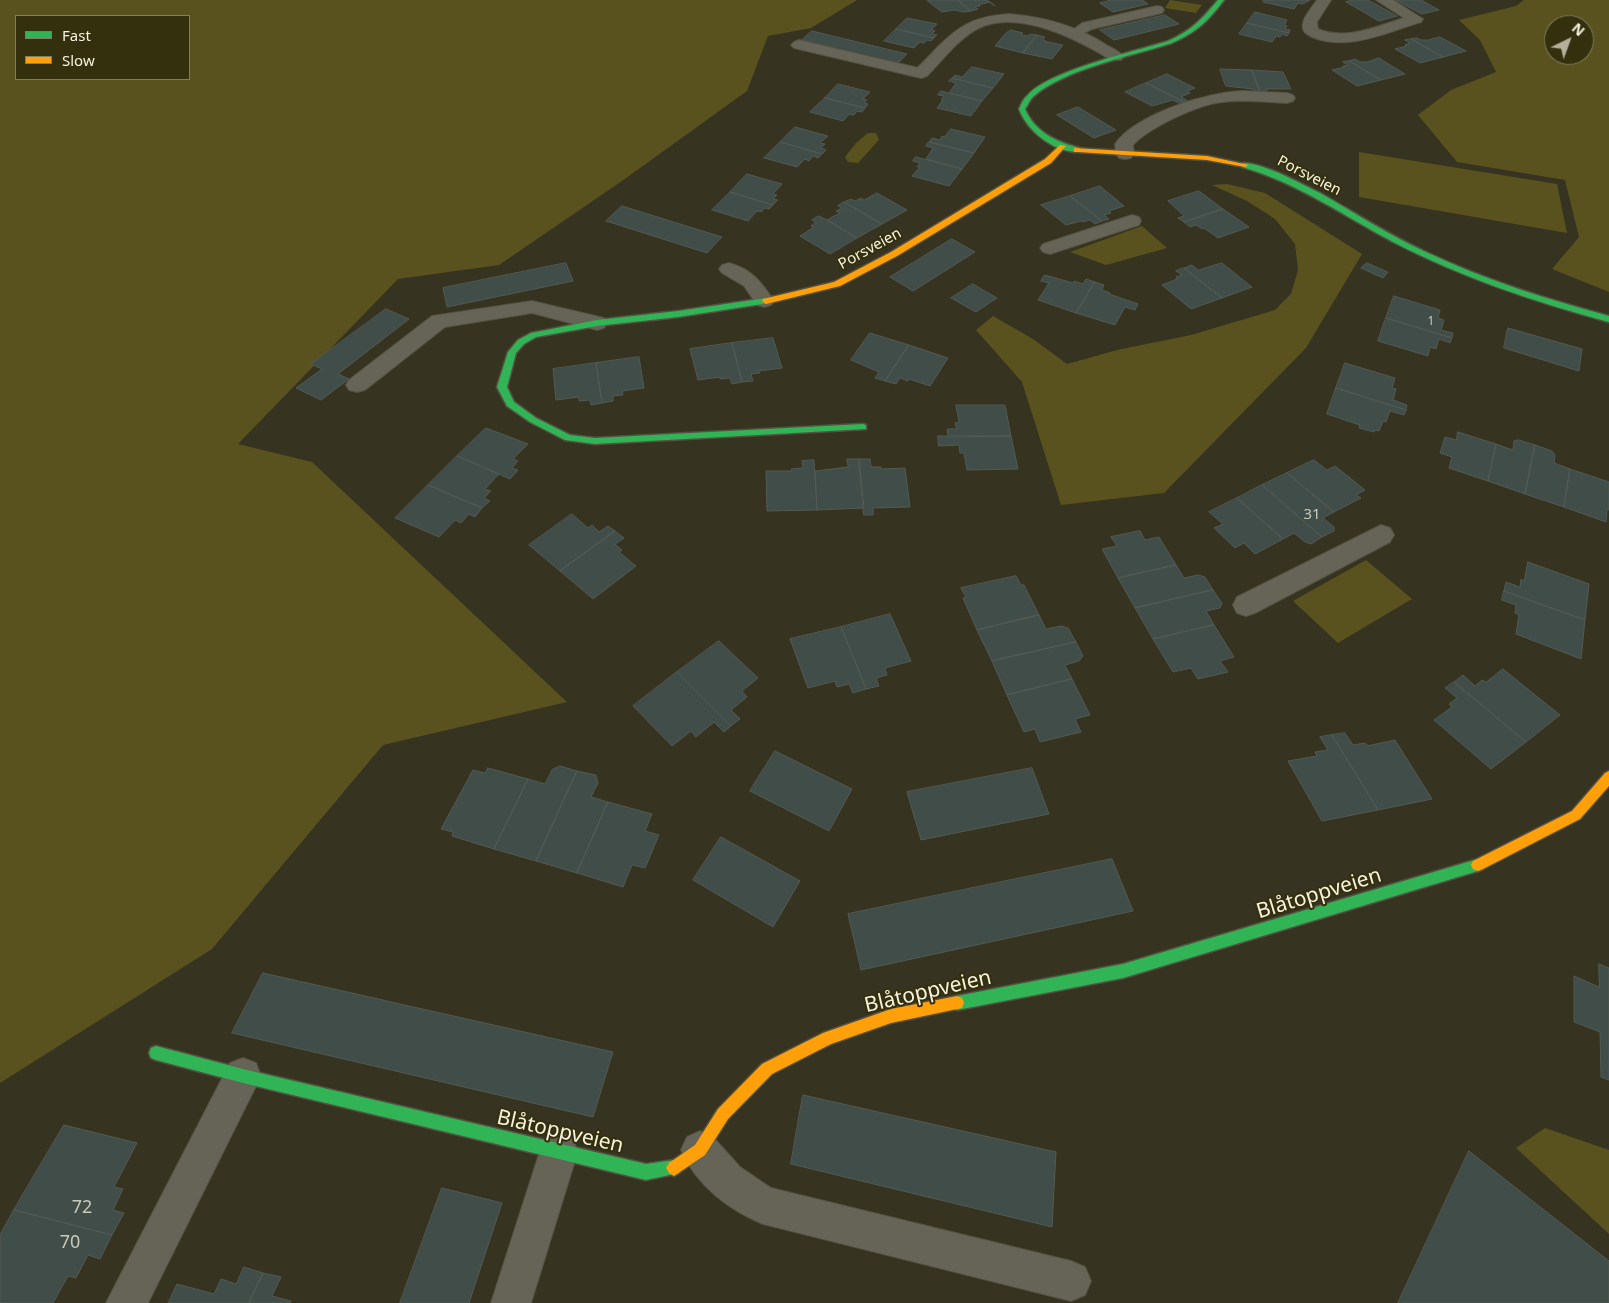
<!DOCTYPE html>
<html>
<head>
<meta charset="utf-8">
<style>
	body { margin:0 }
	#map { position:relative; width:1609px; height:1303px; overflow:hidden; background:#363320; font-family:"Noto Sans",sans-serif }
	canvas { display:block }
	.legend { position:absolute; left:15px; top:15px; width:175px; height:65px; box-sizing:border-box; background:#342f0d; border:1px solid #817d61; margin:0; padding:6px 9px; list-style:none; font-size:15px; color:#f5f2df }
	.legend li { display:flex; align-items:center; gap:10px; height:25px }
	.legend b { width:25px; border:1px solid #817d61 }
	.north { position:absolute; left:1544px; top:15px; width:50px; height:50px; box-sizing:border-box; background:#342f0d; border:1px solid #817d61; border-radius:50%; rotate:42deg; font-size:14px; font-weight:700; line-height:20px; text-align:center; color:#f5f2df }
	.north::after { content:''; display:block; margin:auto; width:18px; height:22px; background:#b2af9c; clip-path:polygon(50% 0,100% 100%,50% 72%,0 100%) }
</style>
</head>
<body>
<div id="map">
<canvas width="1609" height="1303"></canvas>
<ul class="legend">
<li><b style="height:6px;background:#30b455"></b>Fast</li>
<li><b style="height:6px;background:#ff9f0a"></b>Slow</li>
</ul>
<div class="north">N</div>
</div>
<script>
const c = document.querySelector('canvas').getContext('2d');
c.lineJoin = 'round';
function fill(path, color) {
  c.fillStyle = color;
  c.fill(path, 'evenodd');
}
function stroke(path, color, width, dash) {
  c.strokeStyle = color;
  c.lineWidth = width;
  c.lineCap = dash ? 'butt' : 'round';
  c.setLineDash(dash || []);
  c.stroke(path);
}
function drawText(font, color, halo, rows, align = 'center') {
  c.font = font + ' "Noto Sans",sans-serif';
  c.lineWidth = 4;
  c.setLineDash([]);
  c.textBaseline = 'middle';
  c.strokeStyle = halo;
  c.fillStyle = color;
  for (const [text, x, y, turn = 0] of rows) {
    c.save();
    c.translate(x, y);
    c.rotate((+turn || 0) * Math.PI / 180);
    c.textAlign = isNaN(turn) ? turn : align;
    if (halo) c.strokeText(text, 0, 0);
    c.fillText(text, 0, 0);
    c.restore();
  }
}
const green = new Path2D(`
	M0 0H857L811 28 768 36 747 91 622 181 499 265 398 279 238 444 312 462 567 702 383 745 212 949 0 1083ZM16 16H189V79H16Z
	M1170 0 1202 5 1196 13 1165 8Z
	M1524 0H1609V292L1552 269 1579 237 1565 180 1457 162 1418 115 1451 90 1496 72 1480 40 1459 20 1516 6ZM1554 25H1584V55H1554Z
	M868 133H876L879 140 858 163 848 162 845 157 856 143Z
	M1359 152 1557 184 1567 233 1359 197Z
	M1227 184 1265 193 1362 254 1306 348 1164 493 1061 505 1022 382 976 330 993 316 1033 339 1067 364 1117 350 1191 335 1275 310 1291 294 1298 270 1295 244 1275 219 1247 201 1212 185Z
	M1142 226 1167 248 1106 265 1070 252Z
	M1366 560 1412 599 1338 643 1293 601Z
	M1545 1128 1609 1150V1234L1516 1148Z`);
const building = new Path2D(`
	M927 0H958L971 11 965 12 954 10 942 12Z
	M958 0H987L995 6 990 2 978 5 980 6 975 7 978 9 971 11Z
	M1112 0H1142L1148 4 1113 12 1100 3Z
	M1264 0H1310L1303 4 1298 3 1294 9 1263 2Z
	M1353 0H1368L1397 16 1379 21 1346 2Z
	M1396 0H1421L1439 10 1422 14Z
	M1255 12 1287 20 1284 25 1287 26 1285 29 1290 30 1289 33 1247 23Z
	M1165 15 1179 24 1114 40 1100 30Z
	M907 18 937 24 931 30 935 31 932 34 937 35 934 38 896 29Z
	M1247 23 1289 33 1287 36 1282 34 1280 37 1276 36 1272 42 1239 34Z
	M896 29 934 38 931 41 927 40 924 43 920 42 914 48 884 41Z
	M1011 30 1023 33 1021 35 1028 36 1030 34 1037 35 1023 53 995 46 1006 33Z
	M812 31 907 54 897 64 801 41Z
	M1037 35 1045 37 1043 40 1048 42 1063 45 1052 59 1023 53Z
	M1440 37 1466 51 1443 57 1411 39 1416 38 1421 40H1428Z
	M1411 39 1443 57 1420 63 1395 49 1407 46 1405 45 1410 43 1405 40Z
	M1379 58 1405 74 1381 80 1349 61 1355 59 1360 62H1367Z
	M1349 61 1381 80 1357 86 1332 70 1345 67 1343 66 1348 65 1343 62Z
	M972 67 1004 74 993 88 952 78 955 75 962 77Z
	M1220 69 1252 70 1261 94 1255 93 1253 89 1226 86Z
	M1252 70 1283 72 1291 89H1266L1267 94H1261Z
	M1167 74 1195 88 1187 91 1190 93 1181 97 1188 101 1184 102 1146 83Z
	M952 78 993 88 982 101 949 93 956 83 949 81Z
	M1146 83 1184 102 1180 104 1173 100 1152 106 1125 92Z
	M838 84 870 92 863 99 867 100 864 103 868 104 865 108 825 98Z
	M941 91 949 93 982 101 971 116 937 108 943 100H941L944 96 938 95Z
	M825 98 865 108 862 112 857 111 854 115 849 114 843 121 810 112Z
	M1078 107 1116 130 1094 138 1057 115Z
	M795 127 828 136 820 143 825 144 821 148 826 150 822 154 780 142Z
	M951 129 985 137 974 153 929 142 932 138 940 140 942 136 944 137Z
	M780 142 822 154 818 158 813 156 809 161 805 159 797 167 764 158Z
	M929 142 974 153 962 169 926 159 933 148 926 146Z
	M916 157 962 169 949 186 912 176 920 167H917L920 163 913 161Z
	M747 174 782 184 773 194 777 195 773 199 778 200 773 205 730 192Z
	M1100 186 1124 206 1109 211 1111 213 1104 215 1109 219 1102 221 1070 196Z
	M1199 191 1223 209 1184 222 1178 218 1184 216 1168 201Z
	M730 192 773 205 769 209 765 208 761 212 757 211 748 221 712 210Z
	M877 193 907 210 882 224 844 202 851 199 855 201 861 198 864 200Z
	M1070 196 1102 221 1095 224 1090 220 1083 222 1081 221 1066 225 1041 205Z
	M844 202 882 224 857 238 827 220 840 213 836 211 842 208 838 206Z
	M622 206 722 237 707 253 606 221Z
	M1223 209 1249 227 1218 238 1204 228 1202 229 1196 225 1190 227 1184 222Z
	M819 216 827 220 857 238 830 254 800 236 814 227 811 226 816 222 812 220Z
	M952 239 975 252 913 291 890 277Z
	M566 263 573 281 447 307 443 288Z
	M1222 263 1252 287 1222 298 1184 268 1192 265 1198 270Z
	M1367 263 1388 272 1383 278 1361 268Z
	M1184 268 1222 298 1191 309 1162 285 1177 279 1176 277 1182 275 1176 271Z
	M1045 275 1073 283 1074 281 1083 284 1086 279 1095 282 1076 313 1038 300 1049 283 1041 281Z
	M1095 282 1104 285 1102 290 1110 293 1109 294 1138 304 1135 310 1125 307 1115 325 1076 313Z
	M973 284 997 298 976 312 951 298Z
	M1394 296 1440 310 1438 318 1444 320 1441 330 1453 333 1452 338 1386 318Z
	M386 309 409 319 338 374 349 379 321 400 296 388 322 369 311 364Z
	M1386 318 1452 338 1450 343 1439 339 1436 349 1430 347 1428 356 1378 341Z
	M1508 328 1582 349 1579 371 1504 348Z
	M870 333 909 345 885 381 875 378 879 372 851 360Z
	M773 338 782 368 759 371 760 373 751 374 753 381 742 382 732 343Z
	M732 343 742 382 732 384 730 378 720 379V377L698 380 690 349Z
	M909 345 948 358 930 386 909 379 908 381 900 378 896 384 885 381Z
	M639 357 644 388 622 391 623 395 613 396V401L602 403 596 363Z
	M596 363 602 403 591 405 590 400 579 401V397L556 400 553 369Z
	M1345 363 1395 378 1392 388 1396 389 1393 400 1407 405 1406 410 1336 388Z
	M1336 388 1406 410 1404 415 1390 411 1386 422 1383 421 1379 431 1375 430 1374 432 1359 428 1360 425 1327 414Z
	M956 405H1005L1011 436 948 437 947 429H957L955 423 959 422Z
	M486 428 528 444 513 459 518 461 512 468 518 470 510 479 457 456Z
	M1458 432 1496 444 1488 481 1449 468 1452 457 1440 453 1445 437 1456 440Z
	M938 436H1011L1018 469 967 470 964 453H960L959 445 939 446Z
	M1519 440 1535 445 1525 494 1488 481 1496 444 1513 450 1514 441Z
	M1535 445 1552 451 1555 455 1554 463 1570 469 1564 507 1525 494Z
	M457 456 499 474 485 489 491 491 484 498 490 501 482 508 428 485Z
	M847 459H859L864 508 817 510 815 471 848 467Z
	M859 459H870L871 467H881V469L905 468 910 507 873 508V515H864Z
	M814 460 817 510 767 511 766 471H792L791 469 803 468 802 461Z
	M1314 460 1327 470 1335 466 1365 490 1356 495 1361 498 1334 512 1287 473Z
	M1570 469 1609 482V510L1607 509 1606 522 1564 507Z
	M1287 473 1334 512 1323 518 1334 527V531L1322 537 1262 485Z
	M428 485 482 508 475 517 469 514 461 523 455 520 439 537 395 518Z
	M1262 485 1322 537 1311 544 1305 542 1294 533 1283 539 1237 498Z
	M1237 498 1283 539 1255 554 1244 543 1235 548 1214 528 1223 524 1209 512Z
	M572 514 588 528 592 525 599 532 608 526 615 531 560 571 529 545Z
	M615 531 624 538 615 544 622 550 619 552 636 566 593 599 560 571Z
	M1140 531 1145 540 1159 537 1176 565 1118 578 1102 549 1117 546 1111 537Z
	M1528 562 1589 584 1585 620 1504 591 1506 582 1520 587 1521 579 1524 581Z
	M1176 565 1184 578 1198 575 1205 577 1213 590 1135 608 1118 578Z
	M1016 576 1021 585H1024L1039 615 977 630 963 598 966 597 961 588Z
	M1213 590 1222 603 1220 608 1206 611 1214 625 1153 639 1135 608Z
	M1504 591 1585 620 1581 659 1516 634 1519 615 1515 613 1516 605 1502 600Z
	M890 614 911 661 885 668 887 675 876 678 879 686 866 689 841 627Z
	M1039 615 1046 629 1061 626 1068 628 1076 642 992 661 977 630Z
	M1214 625 1234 657 1220 661 1228 672 1198 679 1191 668 1173 672 1153 639Z
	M841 627 866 689 853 693 849 684 837 687 835 681 808 688 790 639Z
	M719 641 758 678 742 691 747 697 731 710 740 719 731 726 677 672Z
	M1076 642 1083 656 1079 661 1065 665 1072 679 1007 695 992 661Z
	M1503 669 1560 715 1526 742 1454 682 1463 675 1475 686 1482 680 1486 682Z
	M677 672 731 726 724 732 714 722 696 737 691 731 672 746 633 706Z
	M1072 679 1090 715 1075 719 1081 732 1040 742 1035 729 1024 732 1007 695Z
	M1454 682 1526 742 1491 769 1434 720 1452 707 1449 704 1457 698 1445 688Z
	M1345 733 1353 745 1365 743 1367 746 1395 740 1432 799 1378 810 1332 735Z
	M1332 735 1378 810 1322 821 1288 761 1317 756 1315 752 1328 750 1320 737Z
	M775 751 852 789 829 831 750 791Z
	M560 766 577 771 536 861 494 849 528 779 545 784 552 770Z
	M488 768 528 779 494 849 452 836 453 832 441 829 473 770 485 773Z
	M1032 768 1049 814 921 840 907 792Z
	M577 771 596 775 598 783 591 797 608 802 577 873 536 861Z
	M608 802 652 814 645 831 659 835 645 868 632 865 623 887 577 873Z
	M721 837 800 881 773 927 693 880Z
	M1112 859 1133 911 861 970 848 914Z
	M1599 964 1609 968V1080L1601 1077 1600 1032 1574 1022V976L1599 987Z
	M263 973 613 1052 593 1117 232 1033Z
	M803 1095 1056 1152 1052 1227 791 1164Z
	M64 1125 137 1143 114 1187 123 1189 113 1210 124 1213 112 1235 14 1210Z
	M1469 1151 1609 1261V1303H1398Z
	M442 1188 502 1203 469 1303H400Z
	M14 1210 112 1235 100 1259 88 1255 76 1278 68 1276 53 1303H0V1235Z
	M244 1267 263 1273 249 1303H168L177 1284 214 1294 221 1279 236 1284Z
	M263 1273 281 1277 272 1296 291 1301 290 1303H249Z`);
const lane = new Path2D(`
	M1157 6 1162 7 1164 10 1162 13 1092 29 1076 37 1071 36 1069 33 1082 23Z
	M799 40 927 70 929 73 927 76 921 78 794 48 791 45 794 42Z
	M1245 91 1287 93 1293 95 1295 98 1293 101 1287 103C1265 102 1243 99 1222 102 1197 105 1150 127 1133 145L1134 154 1131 158 1125 159 1119 158 1116 154 1115 144C1136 114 1210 91 1245 91Z
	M1132 215 1139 217 1141 221 1139 225 1050 254 1043 252 1040 248 1043 244Z
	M729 263C752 269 762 283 774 301L771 305 764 307 757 305 744 286 722 273 719 269 722 265Z
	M532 301 604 318 607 323 604 328 597 330 532 313 445 327 365 390 357 392 349 390 346 385 349 380 432 316Z
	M1381 525 1390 528 1394 535 1390 542 1255 613 1246 616 1237 613 1233 605 1237 597Z
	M700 1131 713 1137 740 1167 771 1188 1071 1261 1085 1267 1091 1281 1085 1295 1071 1301 763 1224C729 1210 696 1185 681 1150L687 1137Z`);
const street = new Path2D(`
	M1317 0H1331L1317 22 1318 29C1346 41 1377 26 1404 18L1376 0H1393L1423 19 1421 22C1388 32 1347 52 1312 37 1306 34 1301 31 1303 23 1304 16 1313 6 1317 0Z
	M1009 14C1045 17 1078 26 1108 46 1114 49 1120 52 1124 57L1121 60H1111C1077 39 1017 8 977 29 957 40 942 61 927 76H915L913 73C918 66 926 60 932 53 957 27 973 16 1009 14Z
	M243 1058 256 1063 261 1076 148 1303H106L230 1063Z
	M559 1132 572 1138 578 1151 531 1303H491L540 1151 546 1138Z`);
const fast = new Path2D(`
	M1218 0H1224C1208 21 1197 32 1172 43 1132 56 1065 69 1034 96 1030 99 1028 105 1025 109 1035 132 1056 142 1080 148V152C1054 153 1027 131 1019 109 1021 105 1023 99 1027 96 1047 71 1136 51 1168 41 1192 30 1201 20 1218 0Z
	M1242 163C1262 162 1302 184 1320 193 1355 213 1389 235 1426 252 1485 280 1547 299 1609 316V322C1535 302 1463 278 1395 243 1344 216 1298 183 1242 167Z
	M766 298 769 299V303L678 317 597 326 536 337 524 344 516 353 507 387 514 402 536 418 570 435 595 438 863 424 866 425V429L595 444 565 440 530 422 507 406 497 387 508 352 518 340 531 333 597 320 678 311Z
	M1478 859 1483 861 1485 865 1483 869 1478 871 1123 978 957 1010 952 1008 950 1003 952 998 957 996 1123 964Z
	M156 1046 243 1069 646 1164 674 1160 679 1163 682 1168 679 1173 646 1180 243 1083 156 1060 151 1058 149 1053 151 1048Z`);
const slow = new Path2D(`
	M1060 145 1066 146 1051 163 897 256 840 286 766 304 762 301 763 299 834 282 891 252 1045 159Z
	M1074 148 1207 156 1249 165 1245 167 1207 160 1077 152H1074Z
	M1609 771V786L1580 819 1483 869 1478 871 1473 869 1471 865 1473 861 1572 811 1605 773Z
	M957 996 962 998 964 1003 962 1008 891 1023 831 1044 772 1074 728 1119 705 1155 674 1176 669 1173 666 1168 669 1163 695 1145 718 1109 762 1064 823 1033 891 1009Z`);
const farNumbernames = [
	["1",1431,322]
];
const farStreetnames = [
	["Porsveien",1309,176,27],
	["Porsveien",870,249,-29]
];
const numberNames = [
	["31",1312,515]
];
const nearNumbernames = [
	["72",82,1208],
	["70",70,1243]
];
const nearStreetnames = [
	["Blåtoppveien",1319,894,-17],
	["Blåtoppveien",928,992,-13],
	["Blåtoppveien",560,1132,13]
];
fill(green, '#59521e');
fill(building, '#404d48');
stroke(building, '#535a54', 1);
stroke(lane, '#545141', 2);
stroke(street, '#545141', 2);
stroke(fast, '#545141', 3);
stroke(slow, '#545141', 3);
fill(lane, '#656456');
fill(street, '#656456');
fill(fast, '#30b455');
fill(slow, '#ff9f0a');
drawText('12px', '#c8c9b9', null, farNumbernames);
drawText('15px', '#f5f2df', '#342f0d', farStreetnames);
drawText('15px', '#c8c9b9', null, numberNames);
drawText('18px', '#c8c9b9', null, nearNumbernames);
drawText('21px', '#f5f2df', '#342f0d', nearStreetnames);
</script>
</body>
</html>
